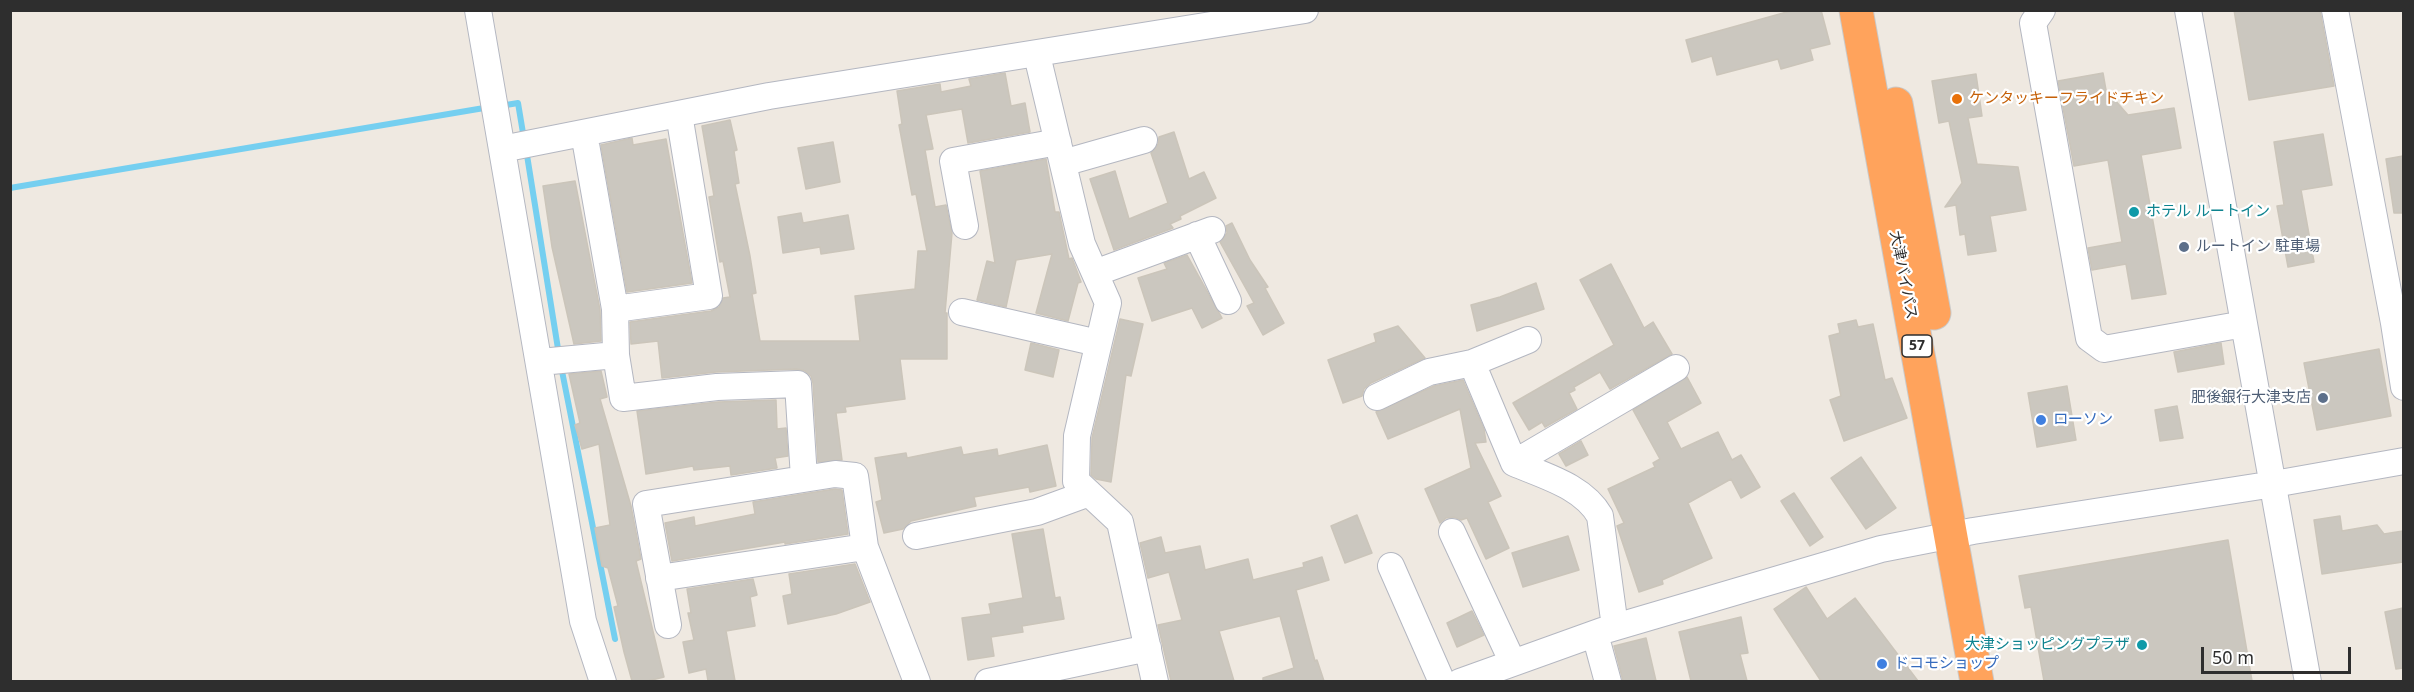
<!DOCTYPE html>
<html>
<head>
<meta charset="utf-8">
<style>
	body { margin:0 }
	#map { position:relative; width:2414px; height:692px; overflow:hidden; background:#efe9e1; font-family:"Noto Sans",sans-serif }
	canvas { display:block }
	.frame { position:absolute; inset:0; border:12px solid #2e2e2e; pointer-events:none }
	.scale { position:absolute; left:2201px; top:647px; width:150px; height:27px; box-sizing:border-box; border:3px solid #2e2e2e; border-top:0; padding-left:8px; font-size:18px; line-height:21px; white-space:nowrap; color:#2e2e2e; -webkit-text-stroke:4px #fff; paint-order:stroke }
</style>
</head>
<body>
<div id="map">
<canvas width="2414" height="692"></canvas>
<div class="frame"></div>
<div class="scale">50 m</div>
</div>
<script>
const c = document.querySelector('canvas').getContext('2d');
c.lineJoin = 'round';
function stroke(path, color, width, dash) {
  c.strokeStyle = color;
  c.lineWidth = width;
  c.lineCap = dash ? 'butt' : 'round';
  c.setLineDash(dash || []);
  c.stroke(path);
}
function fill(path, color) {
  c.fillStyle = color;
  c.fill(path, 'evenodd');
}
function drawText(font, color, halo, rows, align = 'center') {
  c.font = font + ' "Noto Sans","Noto Sans JP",sans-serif';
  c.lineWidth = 4.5;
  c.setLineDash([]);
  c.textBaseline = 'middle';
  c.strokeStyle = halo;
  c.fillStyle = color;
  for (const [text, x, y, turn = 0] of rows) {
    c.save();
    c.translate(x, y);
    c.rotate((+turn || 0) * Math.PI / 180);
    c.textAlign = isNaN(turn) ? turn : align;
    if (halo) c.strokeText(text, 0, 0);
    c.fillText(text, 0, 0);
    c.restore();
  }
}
const stream = new Path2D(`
	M500 106 518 103 524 139
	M526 149 559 355
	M10 188 490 107
	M561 366 615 639`);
const building = new Path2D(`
	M1794 10H1821L1830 44 1810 49 1813 60 1781 69 1778 59 1717 75 1712 56 1692 62 1686 40Z
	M2234 10H2320L2334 86 2249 100Z
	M1005 73 1011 106 1025 103 1030 132 968 143 962 109 926 115 933 149 925 150 935 207 946 205 952 233 945 313H947V359H900L905 399 845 407 846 412 836 413 842 460 818 462 813 383 811 376 805 371 797 369 716 372 662 378 658 341 631 344 630 322 711 311 719 307 723 298 730 297 723 261 720 262 709 197 714 196 702 126 730 120 737 150 734 151 739 183 735 184 750 256 756 293 752 294 760 341H860L855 296 915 289 918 251H927L916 194 912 195 899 125 902 124 897 91 940 84 941 92 971 86 969 79Z
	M2103 73 2107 96 2114 99 2128 115 2174 108 2181 148 2141 155 2166 294 2132 299 2126 264 2092 270 2088 248 2122 242 2108 160 2074 166 2058 81Z
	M1976 74 1982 116 1968 118 1977 164 2018 167 2026 210 1990 216 1996 251 1968 255 1965 234 1960 235 1956 205 1945 207 1962 183 1949 121 1939 123 1932 81Z
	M1174 132 1189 179 1204 172 1216 198 1180 216 1181 219 1170 224 1173 228 1114 250 1090 179 1115 171 1129 219 1168 203 1151 153 1158 144 1159 137Z
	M2323 134 2332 185 2301 190 2314 262 2288 267 2277 206 2284 205 2274 142Z
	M632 138 633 145 666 139 692 283 627 292 601 145Z
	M833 142 840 182 806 189 798 148Z
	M2403 156V213H2394L2386 159Z
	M1046 159 1055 212H1059L1069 259 1072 258 1081 282 1078 283 1068 321 1036 313 1052 254 1016 260 1006 307 977 300 987 261 995 263 980 171Z
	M575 181 600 310 601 341 574 344 552 247 543 186Z
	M801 213 803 223 848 215 854 249 821 254 820 247 783 253 778 217Z
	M1232 223 1250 260 1268 287 1265 288 1284 323 1263 335 1247 306 1254 303 1220 242 1227 233 1226 226Z
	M1187 255 1222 318 1202 328 1192 308 1152 321 1138 278 1167 269 1164 263Z
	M1611 264 1644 328 1653 322 1672 354 1610 389 1600 372 1574 387 1575 390 1569 393 1577 409 1545 427 1542 422 1529 430 1513 403 1614 345 1580 280Z
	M1536 283 1544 309 1477 331 1471 305 1500 297Z
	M1120 319 1143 324 1131 376 1126 375 1111 482 1096 479 1091 475 1092 438Z
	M1856 320 1858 327 1873 324 1885 380 1892 378 1907 418 1844 441 1830 400 1841 396 1829 336 1840 333 1838 324Z
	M1398 326 1425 358 1371 383 1364 389 1362 396 1343 403 1328 360 1376 342 1374 334Z
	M1031 343 1059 350 1053 377 1025 370Z
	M2221 343 2224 364 2178 372 2174 352Z
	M2379 349 2391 416 2317 430 2304 363Z
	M601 371 607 397 600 399 631 506 641 559 636 561 664 677 648 681H632L624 652 614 607 618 606 608 568 602 566 595 528 610 525 599 444 582 449 575 425 580 423 569 374Z
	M1687 377 1701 403 1667 422 1681 449 1718 432 1732 460 1741 455 1760 487 1741 498 1731 479 1688 503 1712 558 1662 580 1663 584 1639 592 1617 526 1624 523 1608 489 1655 467 1653 463 1660 459 1633 410Z
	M1463 380 1484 429 1486 442 1475 443 1501 496 1488 502 1509 548 1486 559 1467 518 1461 520 1454 517 1446 518 1440 523 1425 489 1471 468 1460 409 1388 439 1376 412 1434 386Z
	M2067 386 2076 440 2037 447 2028 393Z
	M776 400 777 429 786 428 788 456 775 458 777 468 731 475 730 466 694 470 693 466 646 474 637 411 718 402Z
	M2177 406 2183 438 2160 441 2155 410Z
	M1581 441 1588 455 1566 466 1559 454Z
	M1047 445 1056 486 1030 492 1029 487 974 497 976 506 911 521 903 529 884 533 876 502 882 500 875 458 906 453 907 458 961 447 963 455 997 449 998 456Z
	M1861 457 1896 508 1866 529 1831 478Z
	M835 489 842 490 848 534 785 544V542L672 561 665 523 694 517 695 526 755 514 753 502Z
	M1794 493 1823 537 1810 546 1781 501Z
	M1357 515 1372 553 1345 563 1331 526Z
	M2340 516 2342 531 2377 525 2384 534 2403 531V562L2322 574 2314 520Z
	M1043 529 1055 598 1060 597 1064 619 1022 626 1023 632 991 637 994 656 968 660 962 618 991 614 989 604 1023 598 1012 534Z
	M1568 536 1579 570 1523 587 1512 553Z
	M1161 537 1165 553 1200 546 1205 570 1248 559 1253 580 1304 567 1303 563 1322 557 1329 580 1296 590 1315 661 1317 660 1324 681H1263V678L1294 668 1280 616 1219 631 1234 681H1171L1158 625 1182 620 1169 572 1148 578 1140 543Z
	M2228 540 2252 681H2044L2031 607 2025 608 2019 576Z
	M855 564 870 602 836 614 788 624 783 596 792 594 789 574Z
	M753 579 757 595 750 597 755 626 726 631 735 681H708L706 669 689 673 683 642 694 640 688 613H691L687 589Z
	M1806 587 1827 619 1855 598 1918 681H1821L1774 609Z
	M2403 608V668L2396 669 2385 612Z
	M1472 611 1484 635 1457 647 1447 623Z
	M1741 617 1748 653 1740 654 1747 681H1691L1679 632Z
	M1646 638 1656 681H1623L1614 646Z`);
const minor = new Path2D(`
	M478 10 583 621 603 682
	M2042 10 2033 23 2089 338 2104 349 2244 324
	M2188 10 2308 682
	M2335 10 2394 323 2404 387
	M1037 55 1082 244 1108 303 1077 436 1076 481 1120 522 1155 682
	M584 133 615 309 709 296 679 114
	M502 149 769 96 1305 10
	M1063 163 1144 140
	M965 226 953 161 1058 142
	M1197 235 1228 301
	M1095 273 1212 230
	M615 309 616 355
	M962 312 1098 343
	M1528 340 1472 363 1514 463C1544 476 1583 486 1600 516L1615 627
	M540 362 616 355 623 398 717 387 798 384 804 478
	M1377 397 1429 372 1472 363
	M1514 463 1676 368
	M1452 532 1513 663
	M916 536 1037 512 1089 493
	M1391 566 1442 682
	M659 578 865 547
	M668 625 646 504 835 474 855 476 865 547 917 682
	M1595 634 1608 682
	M988 682 1148 648
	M1460 682 1602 631 1881 549 1973 531 2274 484 2404 461`);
const highway = new Path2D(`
	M1856 10 1977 682
	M1896 104 1934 313`);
const markers = [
	[1957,99,6,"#e8710a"],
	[2134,212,6,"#0f9aa8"],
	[2184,247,6,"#5c6f8a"],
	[2323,398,6,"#5c6f8a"],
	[2041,420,6,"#3f7fe0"],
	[2142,645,6,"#0f9aa8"],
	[1882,664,6,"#3f7fe0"]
];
const shields = [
	[1917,346,30]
];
const shieldNames = [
	["57",1917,346]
];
const foodNames = [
	["ケンタッキーフライドチキン",1969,99]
];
const cultureNames = [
	["ホテル ルートイン",2146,212],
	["大津ショッピングプラザ",2130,645,"right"]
];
const serviceNames = [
	["ルートイン 駐車場",2196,247],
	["肥後銀行大津支店",2311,398,"right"]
];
const streetNames = [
	["大津バイパス",1903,275,79]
];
const shopNames = [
	["ローソン",2053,420],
	["ドコモショップ",1894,664]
];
stroke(stream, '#75cff0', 6);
fill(building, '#cbc7bf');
stroke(building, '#cbc5ba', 1.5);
stroke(minor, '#b4b7c1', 28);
stroke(highway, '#c9c9c9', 35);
stroke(minor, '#fff', 26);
stroke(highway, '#ffa35c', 33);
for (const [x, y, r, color] of markers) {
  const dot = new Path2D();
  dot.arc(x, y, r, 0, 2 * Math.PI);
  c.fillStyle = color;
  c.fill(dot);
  stroke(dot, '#fff', 2);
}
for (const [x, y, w] of shields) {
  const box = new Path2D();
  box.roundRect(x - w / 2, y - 11, w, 22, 4.5);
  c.fillStyle = '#fff';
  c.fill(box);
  stroke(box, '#2e2e2e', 1.5);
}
drawText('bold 14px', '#2e2e2e', null, shieldNames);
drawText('15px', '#c56008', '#fff', foodNames, 'left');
drawText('15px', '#0d838f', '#fff', cultureNames, 'left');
drawText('15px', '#4e5e75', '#fff', serviceNames, 'left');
drawText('15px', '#2e2e2e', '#fff', streetNames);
drawText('15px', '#366cbe', '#fff', shopNames, 'left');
</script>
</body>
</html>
